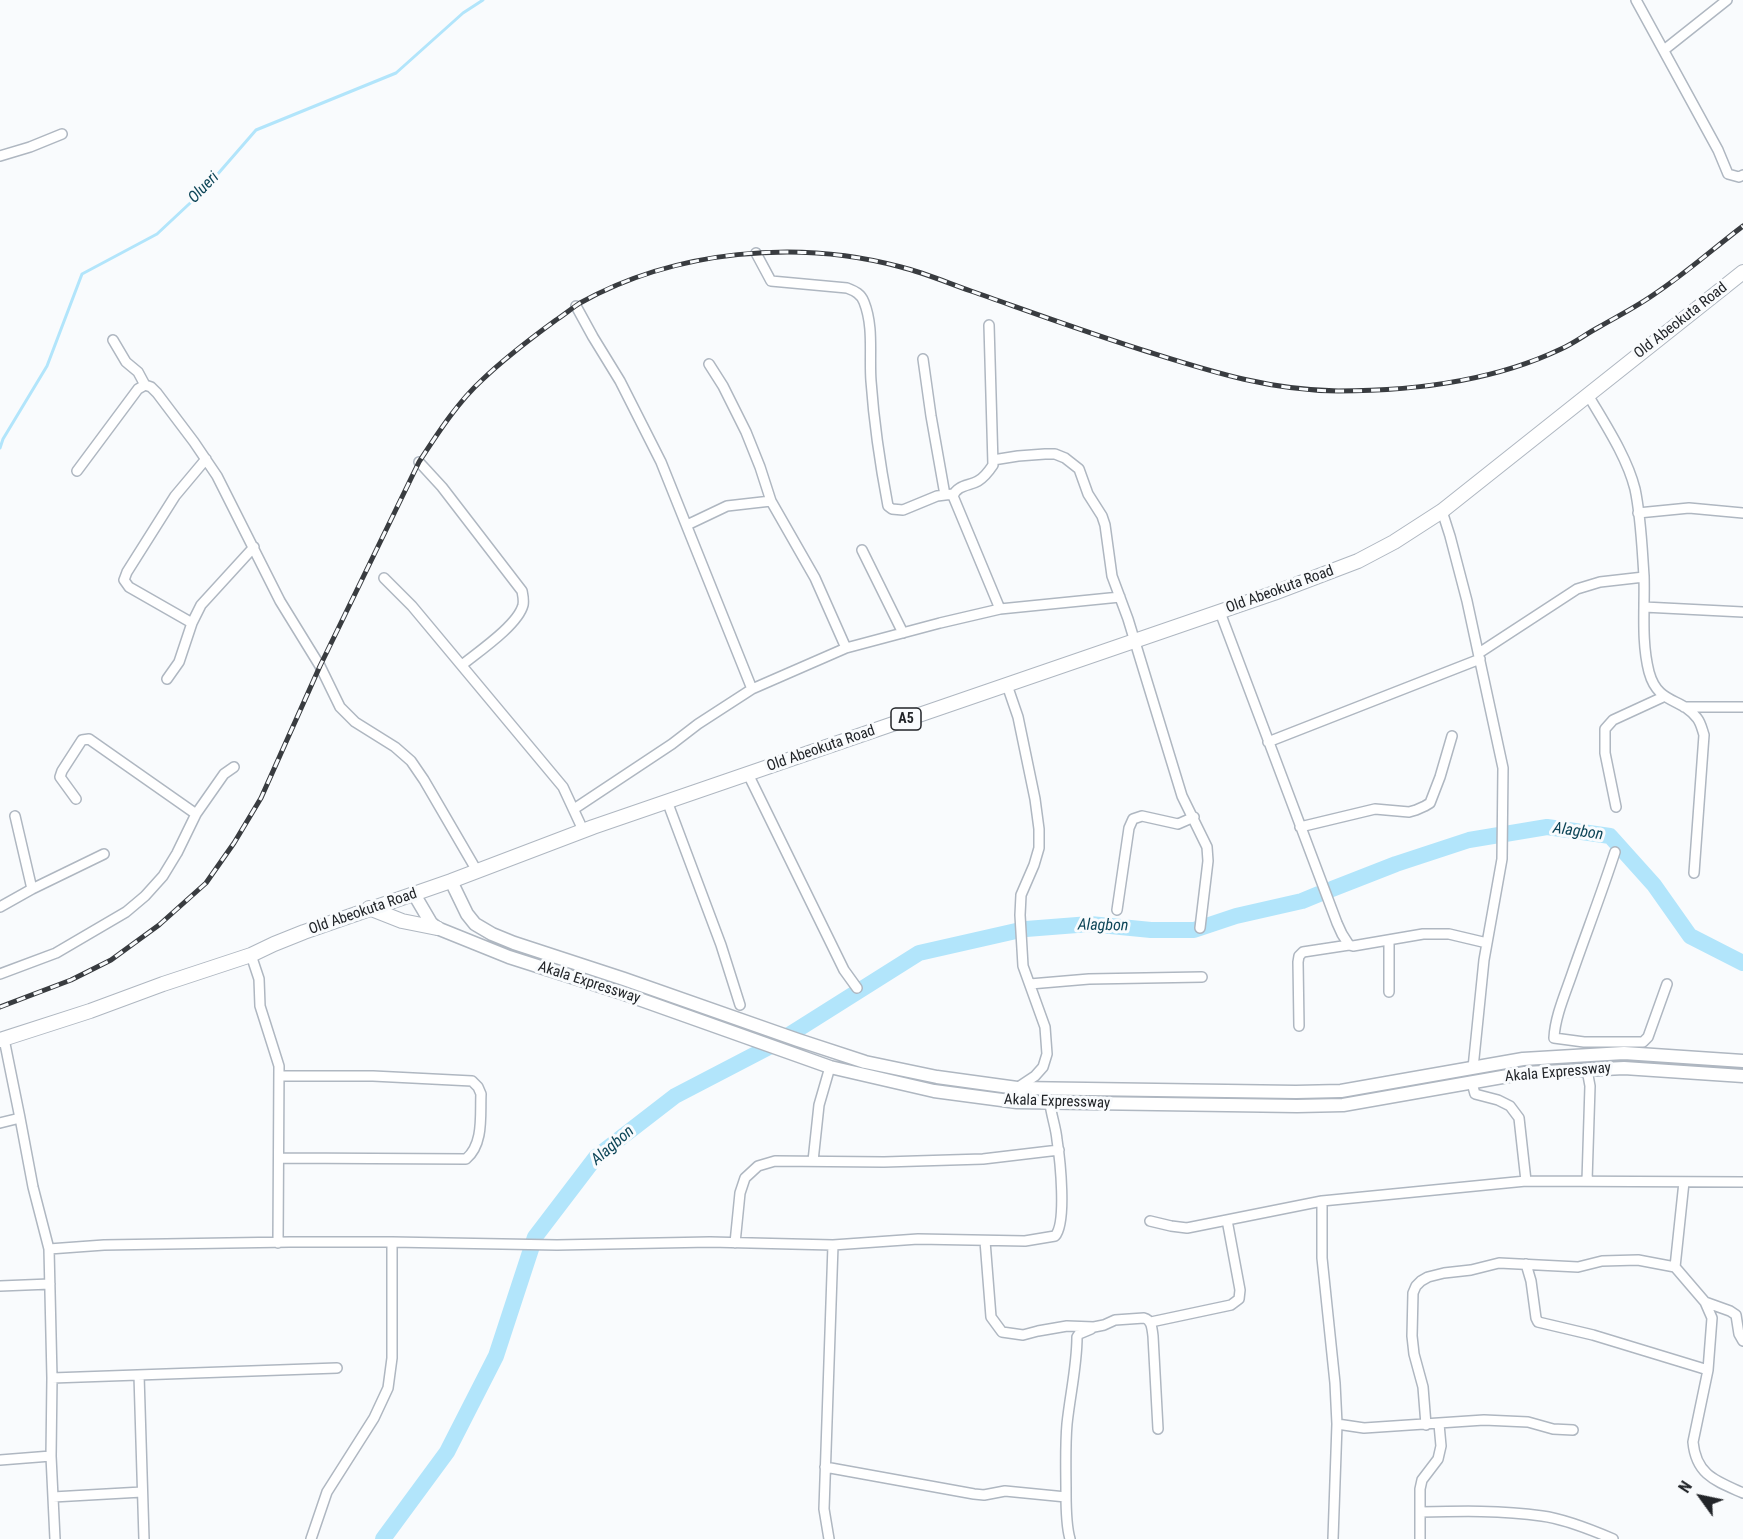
<!DOCTYPE html>
<html>
<head>
<meta charset="utf-8">
<style>
	body { margin:0 }
	#map { position:relative; width:1743px; height:1539px; overflow:hidden; background:#f9fbfd; font-family:"Roboto Condensed",sans-serif }
	canvas { display:block }
	.north { position:absolute; left:1671px; top:1467px; width:60px; height:60px; -webkit-text-stroke:4px #f9fbfd; paint-order:stroke; rotate:303deg; font-size:16px; font-weight:700; line-height:24px; text-align:center; color:#222529 }
	.north::after { content:''; display:block; margin:auto; width:21px; height:27px; background:#222529; clip-path:polygon(50% 0,100% 100%,50% 72%,0 100%) }
</style>
</head>
<body>
<div id="map">
<canvas width="1743" height="1539"></canvas>
<div class="north">N</div>
</div>
<script>
const c = document.querySelector('canvas').getContext('2d');
c.lineJoin = 'round';
function stroke(path, color, width, dash) {
  c.strokeStyle = color;
  c.lineWidth = width;
  c.lineCap = dash ? 'butt' : 'round';
  c.setLineDash(dash || []);
  c.stroke(path);
}
function drawText(font, color, halo, rows, align = 'center') {
  c.font = font + ' "Roboto Condensed",sans-serif';
  c.lineWidth = 6;
  c.setLineDash([]);
  c.textBaseline = 'middle';
  c.strokeStyle = halo;
  c.fillStyle = color;
  for (const [text, x, y, turn = 0] of rows) {
    c.save();
    c.translate(x, y);
    c.rotate((+turn || 0) * Math.PI / 180);
    c.textAlign = isNaN(turn) ? turn : align;
    if (halo) c.strokeText(text, 0, 0);
    c.fillText(text, 0, 0);
    c.restore();
  }
}
const stream = new Path2D(`
	M0 448 3 439 47 366 82 274 157 234 203 191 256 130 396 73 463 13 483 0`);
const river = new Path2D(`
	M1332 889 1396 864 1469 840 1547 827 1610 836 1654 885 1690 936 1743 963
	M1026 929 1090 924 1151 930H1194L1236 916 1302 901 1319 894
	M383 1539 447 1452 496 1356 535 1237 596 1157 675 1096 773 1045 919 953 1016 931`);
const minor = new Path2D(`
	M1636 0 1718 150 1728 174 1739 177 1743 175
	M1664 50 1727 0
	M0 156 30 147 62 134
	M756 253 771 281 847 288C855 291 861 294 864 302 874 327 869 355 871 381 874 423 880 464 888 506L892 509 903 510 937 496 953 494
	M576 306 593 337 620 381 661 462 752 689
	M989 325 993 465C989 471 985 477 978 481 969 486 957 485 953 496L1000 609
	M113 340 126 362 138 372 145 385
	M923 359 931 416 945 495
	M709 364 723 386 746 432 760 467 771 501 815 578 846 648
	M1588 395C1605 424 1627 457 1635 489 1641 517 1642 548 1644 576 1645 608 1641 641 1649 672 1658 705 1681 697 1697 718 1701 723 1702 729 1704 735L1694 873
	M993 460 1018 456 1045 454H1055L1065 458 1079 469 1088 494 1102 516 1105 525 1112 576 1128 619 1182 796 1207 847 1208 861 1200 928
	M419 462 442 487 522 591C523 596 524 600 523 605 518 625 478 652 462 665
	M77 471 138 389 145 385 151 387 157 393 194 442 217 476 280 601 320 666 340 707 355 722 395 747 411 761 424 780 477 871
	M1442 511 1450 536 1467 601 1503 768 1502 859 1484 960 1473 1068
	M1638 513 1689 508 1743 513
	M687 525 727 506 771 501
	M862 550 903 633
	M384 578 412 606 563 787 583 830
	M1644 607 1743 612
	M1220 612 1337 923 1342 934 1349 945
	M192 623 129 587 124 580 127 572 175 496 206 459
	M1479 653 1577 589 1600 582 1644 577
	M167 679 179 662 192 623 201 605 254 547
	M1007 685 1018 717 1035 799 1039 829V848L1034 865 1021 895 1020 915 1023 966 1045 1027 1047 1054 1043 1067 1035 1076 1017 1088
	M1684 707H1743
	M1268 742 1480 659
	M748 774 844 970 857 988
	M667 801 721 945 740 1005
	M1616 807 1605 753V729L1613 720 1663 697
	M574 809 672 744 698 724 752 689 846 648 940 623 1000 609 1120 597
	M196 814 224 774 234 767
	M15 816 32 889
	M1300 827 1375 809 1409 812 1416 810 1425 806 1430 803 1440 777 1452 736
	M1615 852C1602 892 1587 931 1573 971 1566 992 1555 1016 1554 1038L1584 1042H1643L1648 1037 1667 984
	M0 907 32 889 104 854
	M1117 910 1129 828 1133 819 1142 816 1178 824 1194 817
	M1389 941V992
	M251 955 259 979 260 1006 279 1066 278 1243
	M0 974 56 953 126 912 145 896 163 876 177 853 196 814 89 739 82 740 62 771 60 777 76 799
	M1030 984 1089 979 1202 977
	M1299 1026 1298 962 1299 956 1303 952 1349 945 1353 946 1423 934H1449L1487 943
	M279 1076H373L472 1081 478 1087 481 1094C480 1115 484 1144 466 1159L279 1158
	M1472 1083 1475 1094 1498 1100 1510 1106 1519 1118 1526 1181
	M20 1118 33 1187 49 1249 52 1378 51 1456 55 1539
	M0 1123 20 1118 4 1039
	M813 1161 819 1105 830 1067
	M1587 1181 1590 1086 1587 1070
	M1322 1201V1258L1335 1383 1337 1424 1333 1539
	M1150 1221 1171 1226 1187 1228 1322 1201 1526 1181 1743 1182
	M985 1241 991 1317 1002 1332 1023 1335 1038 1331 1067 1326 1094 1327 1104 1325 1115 1320 1144 1318C1152 1320 1152 1329 1153 1336L1158 1429
	M735 1243 740 1193 745 1178 758 1166 775 1161 884 1162 983 1159 1059 1150
	M49 1249 104 1245 290 1242H392L557 1245 710 1242 833 1245 918 1239 1025 1241 1055 1236C1067 1223 1060 1159 1057 1140 1056 1127 1051 1115 1050 1103
	M1526 1264 1531 1281 1536 1318 1538 1322 1593 1335 1708 1370
	M1675 1267 1684 1182
	M0 1286 50 1284
	M1705 1302 1730 1311 1736 1315 1739 1334 1743 1341
	M1151 1322 1231 1305 1239 1299 1240 1290 1227 1220
	M139 1375 144 1539
	M52 1378 337 1368
	M1337 1424 1364 1428 1484 1420 1528 1422 1553 1429 1573 1430
	M1426 1425 1423 1387 1414 1354 1412 1336 1413 1293 1416 1286 1421 1281 1428 1277 1444 1273 1471 1270 1499 1263 1578 1267 1602 1261 1638 1260 1675 1267 1705 1302 1712 1318 1708 1370 1693 1442C1696 1475 1716 1481 1743 1493
	M0 1460 51 1456
	M825 1467 974 1494 984 1495 1005 1491 1066 1497
	M53 1497 142 1492
	M1420 1512C1461 1511 1501 1510 1542 1516 1565 1519 1592 1530 1613 1539
	M311 1539 327 1492 374 1418 388 1388 392 1358V1242
	M829 1539 824 1509 825 1480 833 1245
	M1070 1539C1066 1525 1066 1508 1066 1493 1066 1470 1065 1447 1067 1424 1070 1395 1077 1366 1077 1337L1079 1334 1091 1329
	M1420 1539V1489L1422 1480 1438 1459 1441 1446 1439 1424`);
const major = new Path2D(`
	M451 881 467 914 475 924 492 934 514 943 624 979 798 1040 865 1062 937 1077 1017 1088 1296 1092 1341 1091 1523 1059 1624 1053 1743 1061
	M414 894 431 923 437 928 509 957 619 992 830 1067 934 1091 1017 1102 1297 1106 1343 1105 1525 1073 1624 1068 1743 1076`);
const highway = new Path2D(`
	M369 908 402 921 437 928
	M0 1040 90 1011 163 984 251 955 274 944 304 932 451 881 593 827 1274 593 1358 561 1394 542 1442 511 1743 272`);
const rail = new Path2D(`
	M0 1007 71 980 111 960 159 925 206 883 234 843 261 798 320 666 419 462C438 433 457 403 482 380 505 358 530 339 556 320 564 315 572 308 580 303 675 250 798 239 901 267 925 273 948 283 971 291 1031 312 1091 334 1152 353 1216 373 1270 390 1338 391 1412 391 1494 381 1561 349 1574 343 1586 334 1599 327 1618 316 1638 306 1656 293 1686 273 1714 248 1743 226`);
const shields = [
	[906,719,30]
];
const shieldNames = [
	["A5",906,719]
];
const streetNames = [
	["Old Abeokuta Road",1681,321,-38],
	["Old Abeokuta Road",1280,590,-20],
	["Old Abeokuta Road",821,749,-19],
	["Old Abeokuta Road",363,912,-19],
	["Akala Expressway",589,983,18],
	["Akala Expressway",1558,1073,-5],
	["Akala Expressway",1057,1102,2]
];
const waterNames = [
	["Olueri",204,188,-46],
	["Alagbon",1578,832,8],
	["Alagbon",1103,926,1],
	["Alagbon",613,1146,-41]
];
stroke(stream, '#b2e5fb', 3);
stroke(river, '#b2e5fb', 16);
stroke(minor, '#afb7c1', 12);
stroke(major, '#afb7c1', 15);
stroke(highway, '#afb7c1', 16);
stroke(minor, '#fff', 9);
stroke(major, '#fff', 12);
stroke(highway, '#fff', 14);
stroke(rail, '#393c40', 5);
stroke(rail, '#f9fbfd', 3, [9]);
for (const [x, y, w] of shields) {
  const box = new Path2D();
  box.roundRect(x - w / 2, y - 11, w, 22, 4.5);
  c.fillStyle = '#f9fbfd';
  c.fill(box);
  stroke(box, '#222529', 1.5);
}
drawText('bold 14px', '#222529', null, shieldNames);
drawText('15px', '#222529', '#f9fbfd', streetNames);
drawText('italic 16px', '#0e4658', '#f9fbfd', waterNames);
</script>
</body>
</html>
